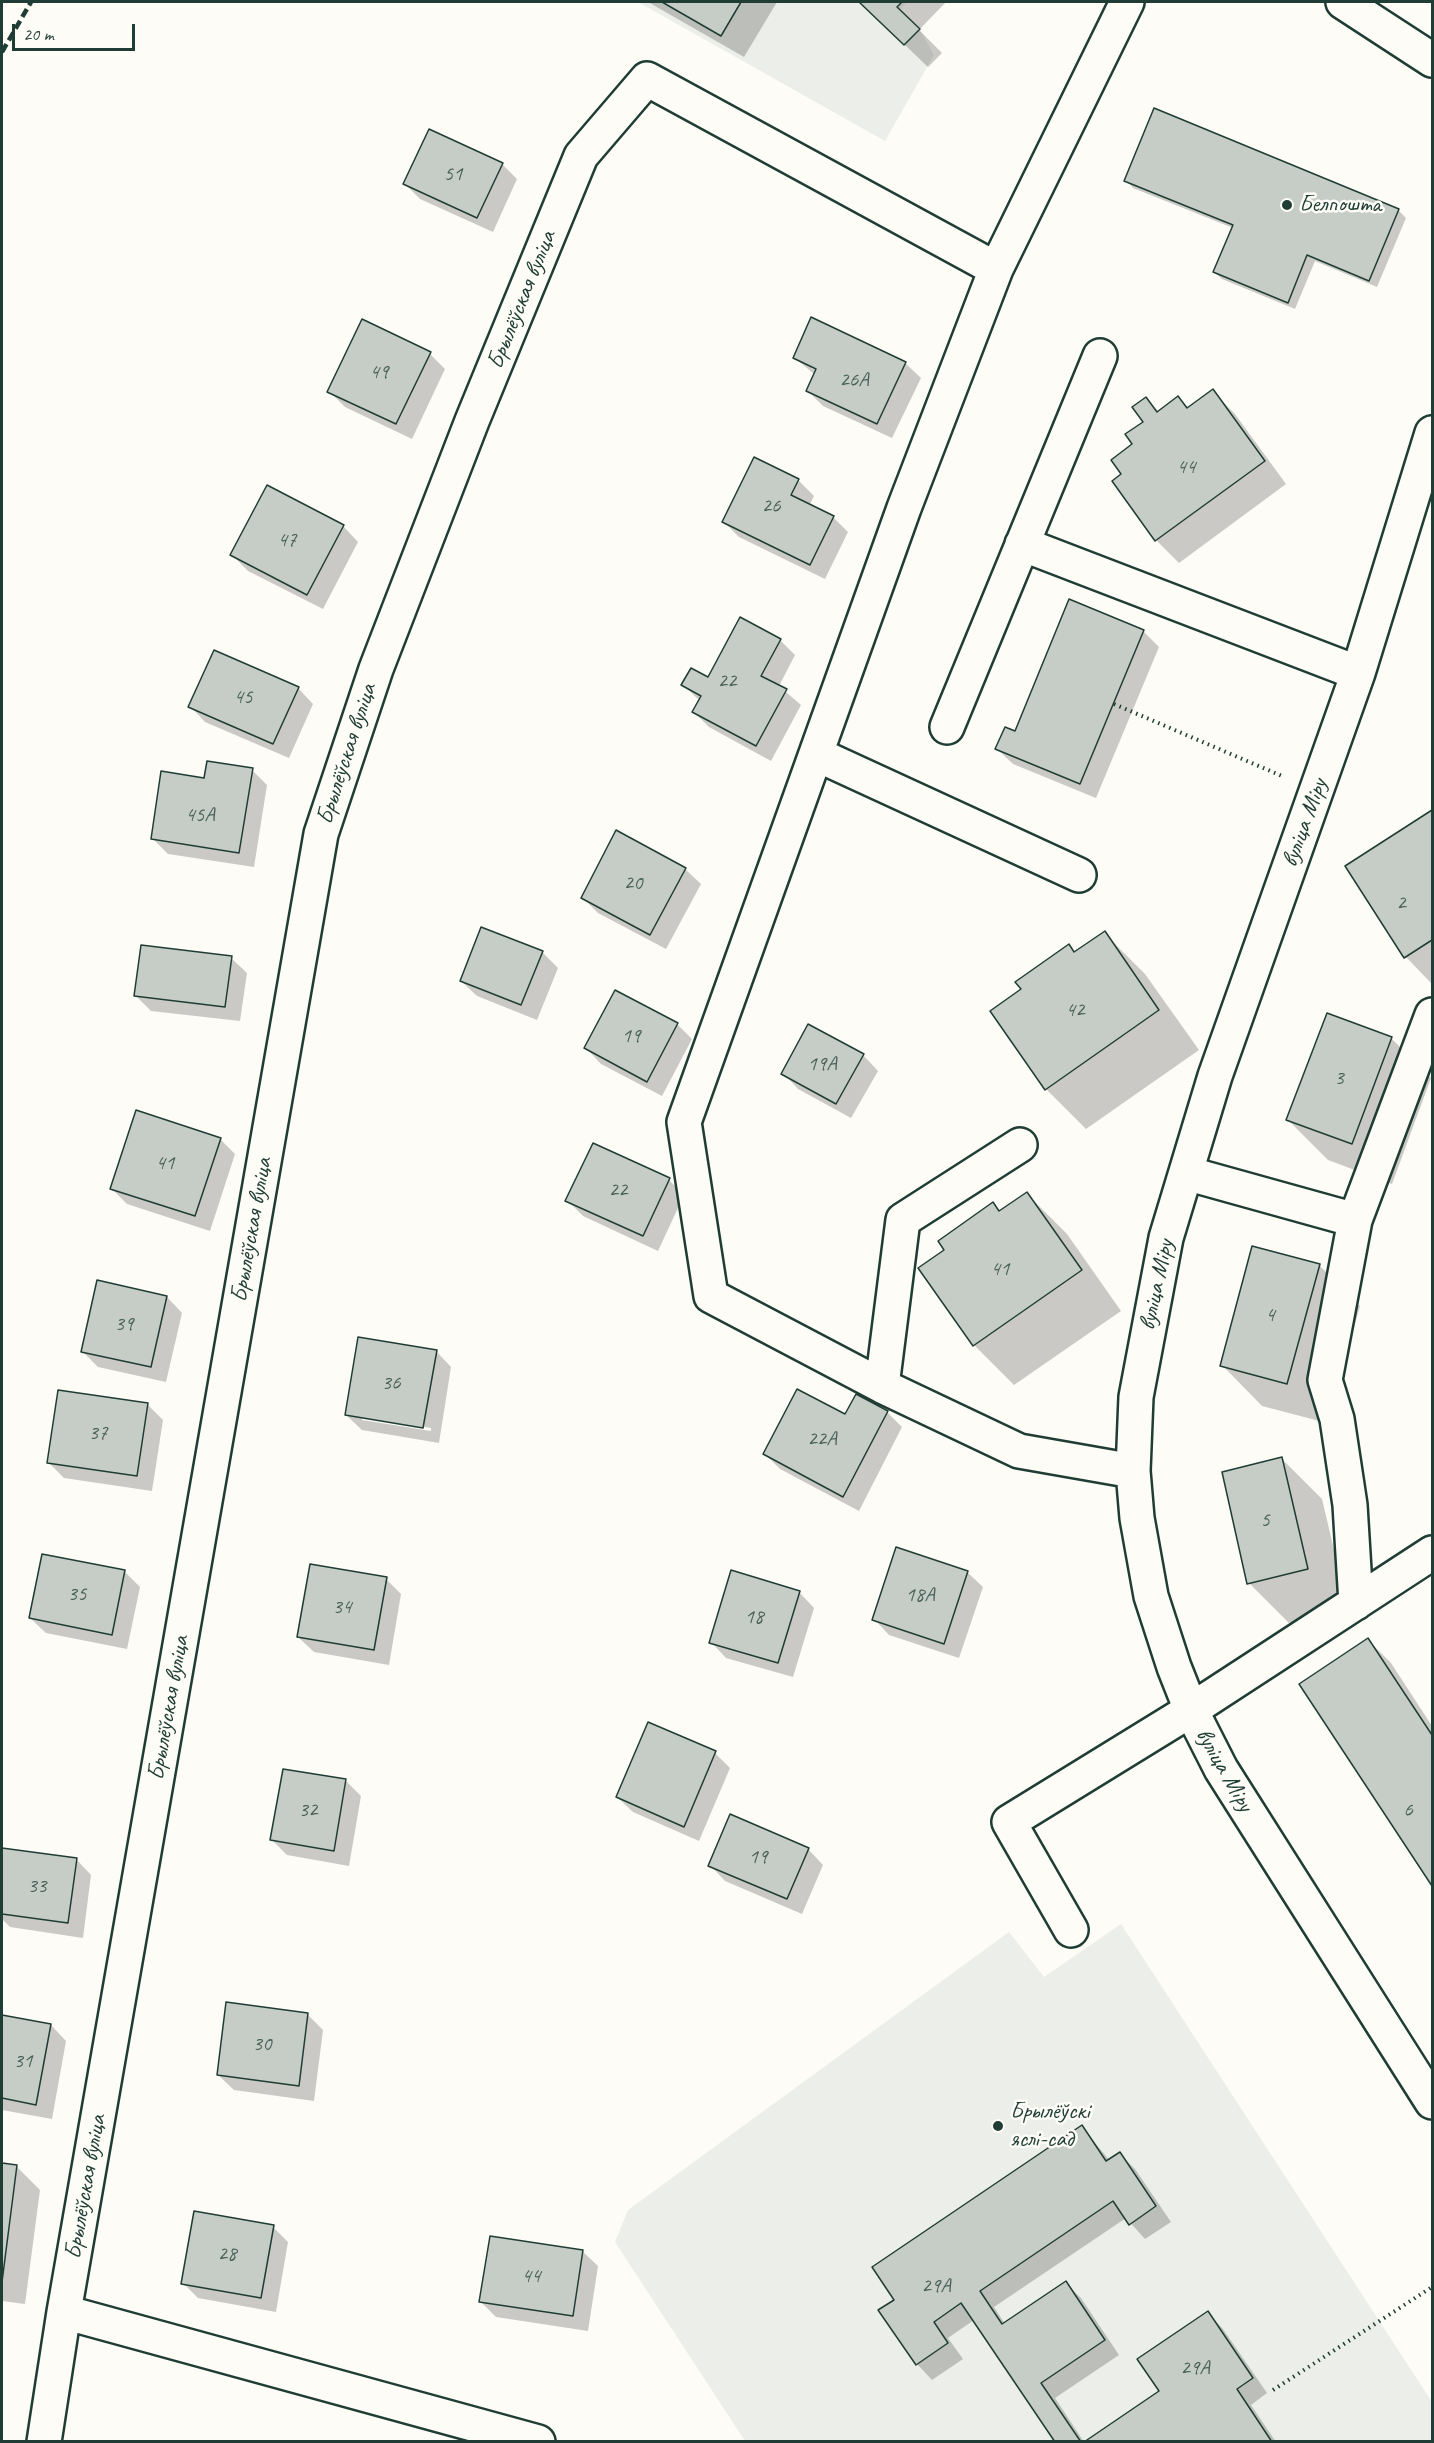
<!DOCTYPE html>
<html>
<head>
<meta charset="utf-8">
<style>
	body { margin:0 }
	#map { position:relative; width:1434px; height:2443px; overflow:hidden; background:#fdfcf7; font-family:Caveat,sans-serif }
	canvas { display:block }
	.frame { position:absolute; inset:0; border:3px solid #1f3d34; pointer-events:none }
	.scale { position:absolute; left:12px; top:24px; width:123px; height:27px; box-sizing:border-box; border:3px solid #1f3d34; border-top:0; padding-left:8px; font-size:18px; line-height:21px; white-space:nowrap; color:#1f3d34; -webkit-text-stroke:4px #fdfcf7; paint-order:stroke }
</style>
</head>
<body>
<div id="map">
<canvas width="1434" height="2443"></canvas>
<div class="frame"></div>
<div class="scale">20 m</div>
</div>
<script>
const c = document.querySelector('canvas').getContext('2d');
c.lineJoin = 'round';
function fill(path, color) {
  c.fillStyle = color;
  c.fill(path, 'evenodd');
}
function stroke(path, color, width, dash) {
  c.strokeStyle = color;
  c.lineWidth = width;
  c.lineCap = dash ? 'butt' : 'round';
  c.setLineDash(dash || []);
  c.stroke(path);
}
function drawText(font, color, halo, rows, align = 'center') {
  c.font = font + ' Caveat,sans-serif';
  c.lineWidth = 5;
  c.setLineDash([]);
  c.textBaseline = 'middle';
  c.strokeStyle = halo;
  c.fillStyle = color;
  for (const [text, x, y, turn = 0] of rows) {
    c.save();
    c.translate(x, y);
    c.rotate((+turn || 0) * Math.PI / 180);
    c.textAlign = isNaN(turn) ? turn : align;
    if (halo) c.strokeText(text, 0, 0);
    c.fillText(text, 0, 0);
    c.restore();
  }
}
const built = new Path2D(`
	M638 2H907L899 10 920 29 934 55 885 141Z
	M1121 1924 1432 2402V2441H745L615 2242 628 2210 1009 1932 1044 1977Z`);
const shadow = new Path2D(`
	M648 2H777L744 57Z
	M860 2H946L919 30 942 53 928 67Z
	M502 164 517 179 493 232 420 199 405 184Z
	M1126 180 1398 210 1406 218 1377 287 1315 261 1295 309 1222 279 1214 272 1233 228 1133 188Z
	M430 354 445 369 412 439 345 407 329 391Z
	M794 357 905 363 921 378 892 438 823 406 808 391 815 375ZM811 365 822 373 811 368Z
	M1212 391 1235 414 1286 484 1179 563 1156 540 1123 474 1145 422 1146 399 1159 412 1178 398 1189 408Z
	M798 480 814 496 809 506 833 517 848 532 825 579 739 537 724 522Z
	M343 526 358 542 323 609 248 571 232 555Z
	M1143 631 1159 647 1096 798 1013 764 997 749Z
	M780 640 795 655 779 686 801 705 771 761 709 727 694 712 700 701 683 685 709 679Z
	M298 688 313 704 289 758 205 722 190 706Z
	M252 770 267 785 254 867 168 854 152 838 206 780Z
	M1432 812V984L1406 957 1347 867Z
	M685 869 701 884 666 949 598 913 583 898Z
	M1104 933 1145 974 1199 1050 1086 1129 1046 1089 1023 990 1069 946 1075 953Z
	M542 952 558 968 537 1020 477 996 461 981Z
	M231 958 247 973 240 1021 151 1011 135 995Z
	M677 1024 692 1039 662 1096 601 1064 586 1048Z
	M1391 1038 1431 1078 1392 1184 1328 1160 1288 1120Z
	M863 1055 878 1071 851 1118 798 1089 783 1073Z
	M220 1139 235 1154 210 1231 127 1204 112 1189Z
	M669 1180 684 1195 658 1251 583 1216 567 1200Z
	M1027 1194 1067 1234 1121 1311 1014 1385 974 1345 920 1268 947 1250 993 1204 1001 1212Z
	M1319 1265 1360 1306 1327 1423 1262 1406 1222 1365Z
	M167 1297 182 1313 166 1382 98 1367 83 1352Z
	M436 1351 451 1367 439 1443 362 1430 346 1415ZM362 1417 431 1428V1431L362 1420Z
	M147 1404 163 1420 152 1491 64 1478 48 1462Z
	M887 1412 902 1427 859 1511 780 1469 765 1454 846 1416Z
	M1282 1459 1322 1499 1348 1609 1289 1623 1249 1583Z
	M125 1572 140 1587 127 1649 46 1633 30 1618Z
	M967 1572 983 1587 959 1658 889 1635 874 1619Z
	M386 1579 401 1594 389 1665 314 1652 298 1637Z
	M799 1592 814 1608 793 1677 726 1658 711 1642Z
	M1368 1640 1391 1663 1432 1726V1883L1301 1684Z
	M715 1753 730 1768 699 1841 633 1812 617 1797Z
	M346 1781 361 1796 349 1866 287 1855 272 1840Z
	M808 1849 823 1865 802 1914 725 1881 710 1865Z
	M3 1850 76 1859 91 1875 83 1938 10 1927 2 1919Z
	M307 2014 323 2030 314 2101 234 2090 218 2075Z
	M2 2017 51 2025 66 2041 52 2119 2 2110Z
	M1082 2127 1110 2161 1120 2154 1135 2169 1171 2222 1145 2239 1126 2218 994 2307 1005 2324 1065 2283 1081 2298 1119 2355 1055 2398 1084 2442H1057L974 2320 948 2338 963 2359 932 2380 917 2364 896 2300Z
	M2 2165 17 2167 40 2190 25 2304 2 2301Z
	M273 2227 288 2242 276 2312 198 2298 183 2283Z
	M582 2251 598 2266 588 2331 496 2317 481 2302Z
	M1208 2313 1223 2329 1267 2393 1251 2405 1276 2442H1087L1161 2392Z`);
const building = new Path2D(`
	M662 2H741L721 36Z
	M859 2H902L897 7 920 29 904 45Z
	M1154 108 1399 209 1369 281 1307 255 1288 303 1213 272 1233 225 1124 181Z
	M429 129 503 163 477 218 403 184Z
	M811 317 906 362 877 424 806 391 816 369 793 358Z
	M362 319 431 352 396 424 327 392Z
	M1213 389 1265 461 1155 541 1112 481 1121 474 1111 460 1132 444 1125 434 1143 422 1132 407 1146 397 1157 412 1178 396 1187 408Z
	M754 457 799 479 791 495 834 516 810 565 722 522Z
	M267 485 344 525 307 595 230 555Z
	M1069 599 1144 630 1080 784 995 749 1005 727 1015 731Z
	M740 617 781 639 761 676 787 689 756 746 692 712 701 696 681 685 691 668 708 677Z
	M214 650 299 687 273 744 188 707Z
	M207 761 253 768 239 853 151 839 161 771 204 778Z
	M1432 810V940L1404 958 1345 866Z
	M616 830 686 868 650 935 581 898Z
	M481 927 543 951 521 1005 460 981Z
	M1105 931 1159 1010 1045 1090 990 1011 1021 989 1015 982 1069 944 1074 952Z
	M141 945 232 956 225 1007 134 996Z
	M615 990 678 1023 647 1082 584 1048Z
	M1327 1013 1392 1037 1352 1144 1286 1120Z
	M808 1024 864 1054 836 1104 781 1074Z
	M136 1110 221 1138 195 1216 110 1189Z
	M593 1143 670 1178 643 1236 565 1201Z
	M1027 1192 1082 1270 973 1346 918 1268 944 1250 938 1241 993 1202 999 1211Z
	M1252 1246 1320 1264 1287 1384 1220 1366Z
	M97 1280 167 1296 151 1367 81 1352Z
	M358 1337 437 1350 423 1428 345 1415Z
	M797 1389 845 1414 856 1394 888 1411 843 1497 763 1454Z
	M58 1390 148 1403 137 1476 47 1463Z
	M1282 1457 1308 1569 1247 1584 1222 1472Z
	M896 1547 968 1571 944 1644 872 1620Z
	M42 1554 125 1570 112 1635 29 1618Z
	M310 1564 387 1577 374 1650 297 1637Z
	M731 1570 800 1591 778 1663 709 1643Z
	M1368 1638 1432 1735V1886L1299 1684Z
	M648 1722 716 1751 684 1827 616 1797Z
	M283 1769 346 1779 334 1851 270 1840Z
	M730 1814 809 1848 787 1899 708 1866Z
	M2 1848 77 1858 68 1923 2 1914Z
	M226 2002 308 2013 299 2086 217 2075Z
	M2 2015 51 2024 36 2105 2 2098Z
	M1082 2125 1106 2161 1120 2152 1156 2206 1129 2225 1113 2201 980 2291 1002 2324 1066 2281 1105 2340 1041 2383 1081 2442H1055L961 2303 934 2322 948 2343 916 2365 878 2310 894 2300 872 2267Z
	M2 2163 17 2165 2 2282Z
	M194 2211 274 2225 261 2298 181 2284Z
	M490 2236 583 2250 573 2316 479 2302Z
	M1208 2311 1253 2378 1237 2389 1272 2442H1084L1159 2391 1137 2359Z`);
const path = new Path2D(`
	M1114 704 1282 776
	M1273 2390 1432 2287`);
const minor = new Path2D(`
	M1127 2 996 269 904 508 684 1122 711 1296 882 1386 1019 1451 1133 1471
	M1343 2 1432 60
	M1432 433 1358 673 1215 1076 1166 1238 1136 1397 1133 1471 1137 1518 1151 1596 1174 1667 1191 1710 1221 1769 1432 2102
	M1022 544 1358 673
	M947 727 1100 356
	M816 754 1079 875
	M1186 1173 1355 1220 1432 1015
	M1355 1220 1325 1380 1337 1419 1350 1505 1356 1603
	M882 1386 903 1220 1020 1145
	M1071 1930 1009 1822 1191 1710 1432 1553
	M64 2312 538 2442
	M44 2442 64 2312 321 834 376 669 472 421 581 156 647 79 996 269`);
const rail = new Path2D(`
	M2 52 31 2`);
const markers = [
	[1287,205,6,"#1f3d34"],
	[998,2126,6,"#1f3d34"]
];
const numberNames = [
	["51",453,174],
	["49",379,372],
	["26А",854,380],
	["44",1186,467],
	["26",771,506],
	["47",287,540],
	["22",727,681],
	["45",243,697],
	["45А",200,815],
	["20",633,883],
	["2",1401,903],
	["42",1075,1010],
	["19",631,1036],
	["19А",822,1064],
	["3",1339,1078],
	["41",165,1163],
	["22",618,1190],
	["41",1000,1269],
	["4",1270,1315],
	["39",124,1324],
	["36",391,1383],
	["37",98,1433],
	["22А",822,1439],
	["5",1265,1520],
	["35",77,1594],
	["18А",920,1595],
	["34",342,1607],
	["18",754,1617],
	["32",308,1810],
	["6",1408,1810],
	["19",758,1857],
	["33",37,1886],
	["30",262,2044],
	["31",23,2061],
	["28",227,2254],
	["44",531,2276],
	["29А",936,2286],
	["29А",1195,2368]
];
const poiNames = [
	["Белпошта",1299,205],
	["Брылёўскі",1010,2112],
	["яслі-сад",1010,2140]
];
const streetNames = [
	["Брылёўская вуліца",522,300,-68],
	["Брылёўская вуліца",347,754,-72],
	["вуліца Міру",1305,823,-70],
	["Брылёўская вуліца",252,1230,-80],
	["вуліца Міру",1157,1285,-78],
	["Брылёўская вуліца",169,1708,-80],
	["вуліца Міру",1224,1770,60],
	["Брылёўская вуліца",86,2187,-80]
];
fill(built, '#eceee9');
fill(shadow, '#0003');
fill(building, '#c6cdc7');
stroke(building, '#1f3d34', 1.5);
stroke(minor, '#1f3d34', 38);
stroke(path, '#1f3d34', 4, [1.5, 4.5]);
stroke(minor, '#fdfcf7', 33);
stroke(rail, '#1f3d34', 4.5, [9, 4.5]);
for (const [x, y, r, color] of markers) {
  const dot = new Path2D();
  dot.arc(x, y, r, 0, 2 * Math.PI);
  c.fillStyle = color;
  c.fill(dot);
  stroke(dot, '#fdfcf7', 2);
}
drawText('21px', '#496159', null, numberNames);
drawText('24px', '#1f3d34', '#fdfcf7', poiNames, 'left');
drawText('24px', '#1f3d34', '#fdfcf7', streetNames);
</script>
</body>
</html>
